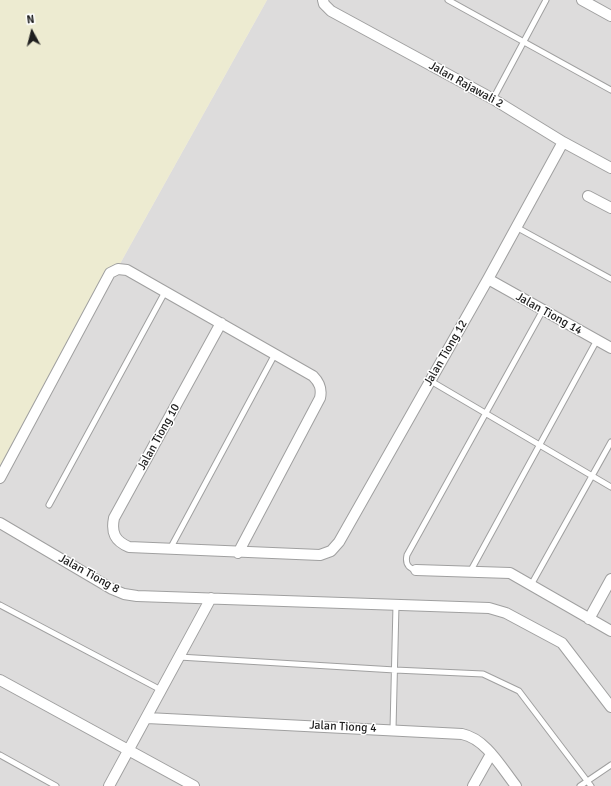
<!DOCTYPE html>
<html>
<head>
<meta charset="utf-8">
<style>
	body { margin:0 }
	#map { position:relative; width:611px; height:786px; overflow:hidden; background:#efebe5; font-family:Signika,sans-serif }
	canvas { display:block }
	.north { position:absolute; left:12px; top:12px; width:40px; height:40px; -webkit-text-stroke:3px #fff; paint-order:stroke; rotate:353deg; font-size:11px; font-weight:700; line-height:16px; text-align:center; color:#1f1f1f }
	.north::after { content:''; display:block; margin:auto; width:14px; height:18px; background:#1f1f1f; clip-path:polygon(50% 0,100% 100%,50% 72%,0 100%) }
</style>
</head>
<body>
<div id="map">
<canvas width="611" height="786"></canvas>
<div class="north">N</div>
</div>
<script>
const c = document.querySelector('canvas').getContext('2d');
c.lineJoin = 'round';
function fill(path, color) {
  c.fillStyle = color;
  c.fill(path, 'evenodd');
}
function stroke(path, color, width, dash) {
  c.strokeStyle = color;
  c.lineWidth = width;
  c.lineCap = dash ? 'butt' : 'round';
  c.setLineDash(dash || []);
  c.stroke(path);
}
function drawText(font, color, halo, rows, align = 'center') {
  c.font = font + ' Signika,sans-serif';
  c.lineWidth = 3;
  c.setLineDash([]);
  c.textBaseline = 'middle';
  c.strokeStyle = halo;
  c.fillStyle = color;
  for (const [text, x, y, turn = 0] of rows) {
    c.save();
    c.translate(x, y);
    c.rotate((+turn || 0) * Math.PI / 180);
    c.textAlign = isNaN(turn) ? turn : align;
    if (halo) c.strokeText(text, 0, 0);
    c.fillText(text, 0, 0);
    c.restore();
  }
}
const residential = new Path2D(`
	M267 0H611V786H0V479Z`);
const farmland = new Path2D(`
	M0 0H267L0 479Z`);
const service = new Path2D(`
	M448 0 611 90
	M493 99 546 0
	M516 227 611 279
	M429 380 611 487
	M49 505 165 292
	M170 549 275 354
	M416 570C408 568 405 564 407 555L543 310
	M470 572 597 340
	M531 585 611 442
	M0 605 161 690
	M179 657 395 670 483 674 519 691 591 786
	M393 729 396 605
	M0 755 56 786
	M580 786 611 765`);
const minor = new Path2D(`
	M323 0 324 4 331 11 493 99 563 142 611 168
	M582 0 611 16
	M588 196 611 208
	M488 279 611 348
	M221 323 114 518C111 533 115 541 129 547L320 555 331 551 339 542 488 279 563 142
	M0 478 110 273 118 269 127 270 313 376C320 383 322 389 320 398L238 553
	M0 523 112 589 124 594 137 596 489 608 506 613 562 643 611 707
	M416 570 510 573 611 631
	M589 619 611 579
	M0 680 194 786
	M147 718 462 734C486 739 501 767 516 786
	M109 786 211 598
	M473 786 491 754`);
const streetNames = [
	["Jalan Rajawali 2",466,85,29],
	["Jalan Tiong 14",549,314,29],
	["Jalan Tiong 12",446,353,-60],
	["Jalan Tiong 10",159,437,-61],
	["Jalan Tiong 8",89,574,29],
	["Jalan Tiong 4",343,727,3]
];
fill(residential, '#dddcdc');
fill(farmland, '#edebd1');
stroke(service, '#a0a0a0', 7);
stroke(minor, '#a0a0a0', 12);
stroke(service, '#fff', 5);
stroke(minor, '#fff', 10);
drawText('12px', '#1f1f1f', '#fff', streetNames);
</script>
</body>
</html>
